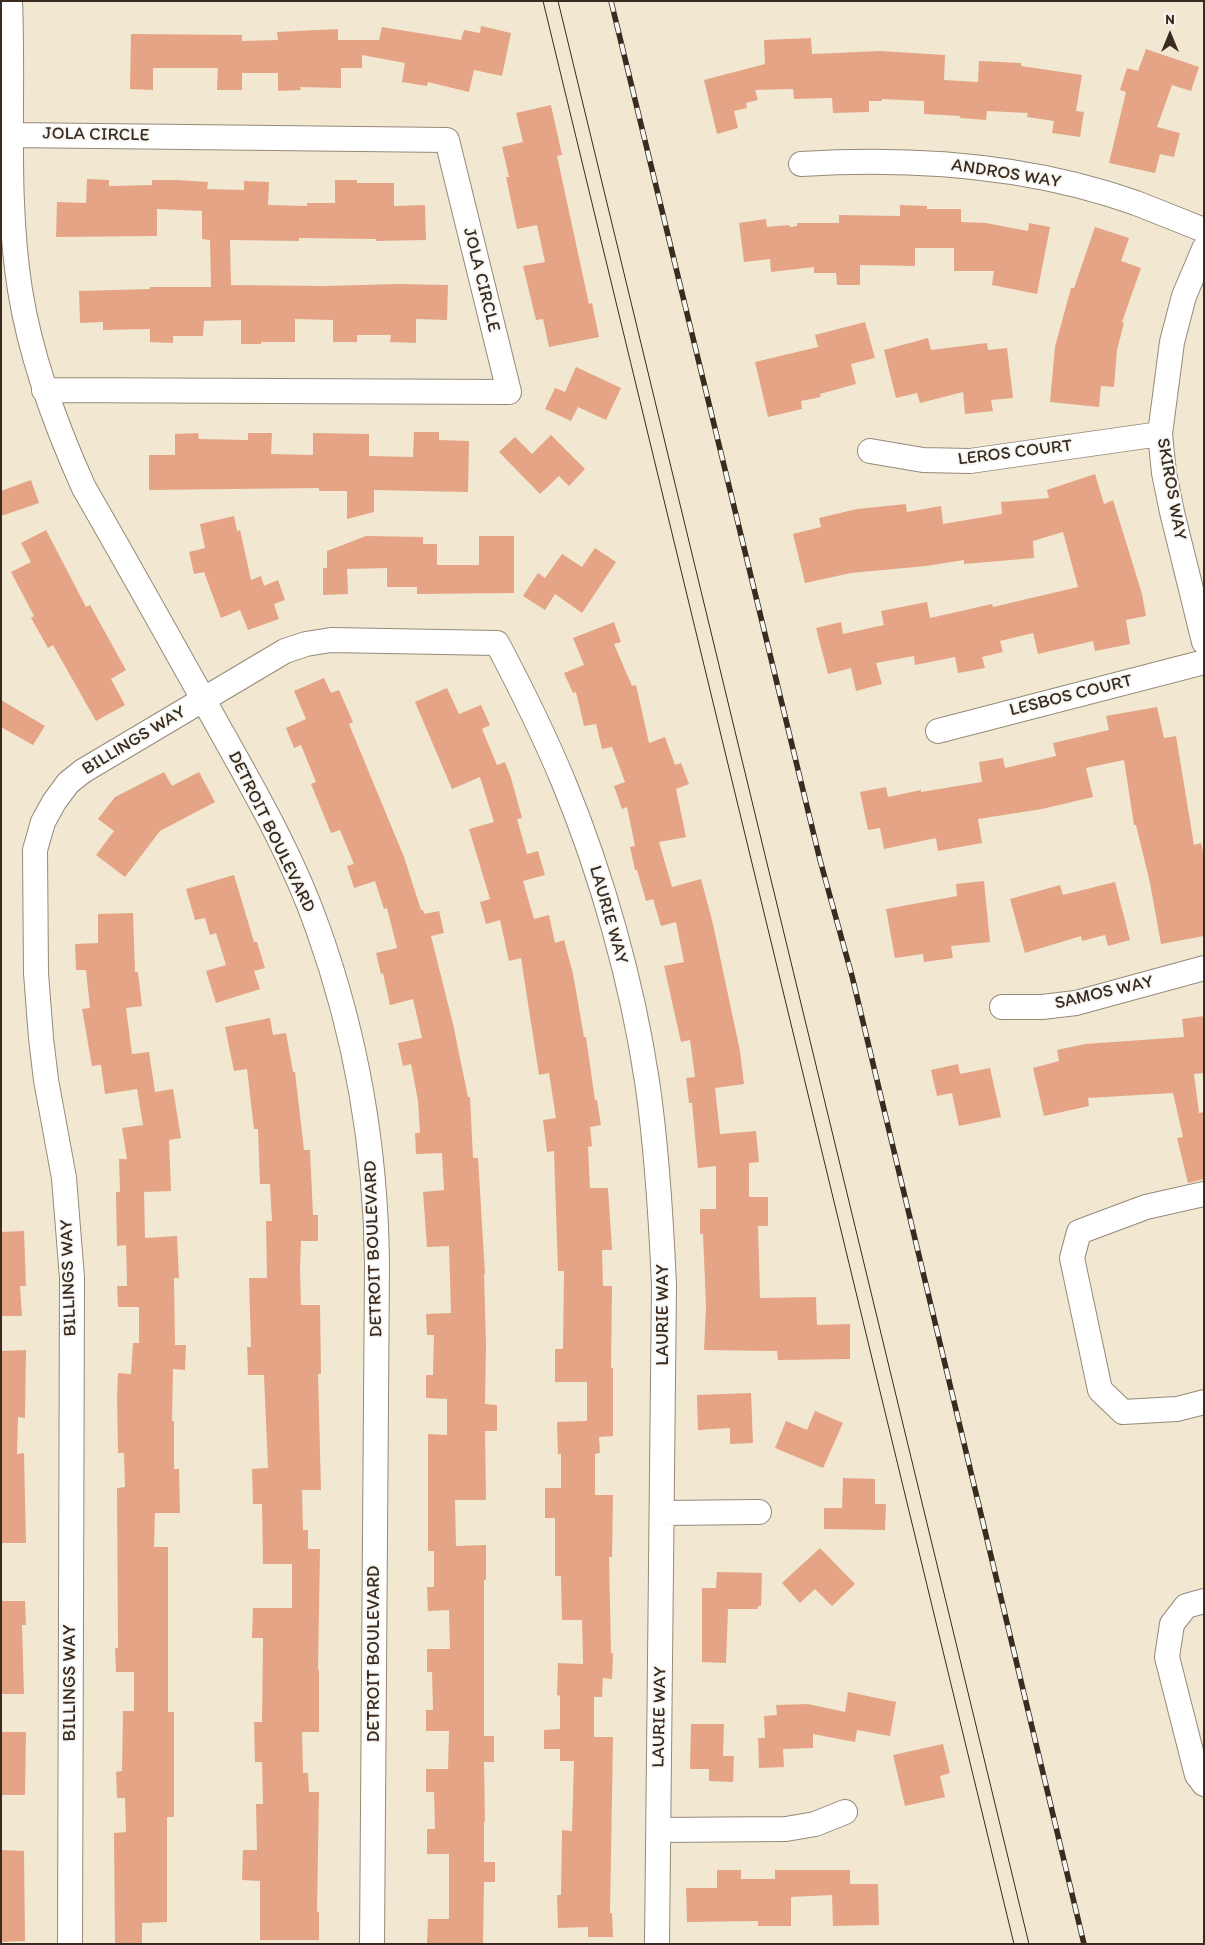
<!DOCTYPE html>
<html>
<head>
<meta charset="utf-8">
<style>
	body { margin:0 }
	#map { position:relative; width:1205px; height:1945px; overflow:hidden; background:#f2e8d2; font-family:Itim,sans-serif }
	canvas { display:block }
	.frame { position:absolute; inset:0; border:2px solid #3b2a1e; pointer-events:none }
	.north { position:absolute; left:1145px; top:10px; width:50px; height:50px; -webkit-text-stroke:4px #f6f6f2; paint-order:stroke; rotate:0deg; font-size:14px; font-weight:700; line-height:20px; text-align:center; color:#3b2a1e }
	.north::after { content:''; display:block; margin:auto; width:18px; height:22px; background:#3b2a1e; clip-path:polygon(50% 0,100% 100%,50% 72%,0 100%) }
</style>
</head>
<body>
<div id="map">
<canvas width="1205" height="1945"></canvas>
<div class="frame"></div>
<div class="north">N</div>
</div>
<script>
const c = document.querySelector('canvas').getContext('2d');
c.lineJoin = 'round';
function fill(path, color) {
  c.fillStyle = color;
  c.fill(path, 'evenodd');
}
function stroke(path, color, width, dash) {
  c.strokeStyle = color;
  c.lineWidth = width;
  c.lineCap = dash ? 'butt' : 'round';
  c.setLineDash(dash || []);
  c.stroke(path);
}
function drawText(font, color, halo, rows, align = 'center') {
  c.font = font + ' Itim,sans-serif';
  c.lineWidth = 4;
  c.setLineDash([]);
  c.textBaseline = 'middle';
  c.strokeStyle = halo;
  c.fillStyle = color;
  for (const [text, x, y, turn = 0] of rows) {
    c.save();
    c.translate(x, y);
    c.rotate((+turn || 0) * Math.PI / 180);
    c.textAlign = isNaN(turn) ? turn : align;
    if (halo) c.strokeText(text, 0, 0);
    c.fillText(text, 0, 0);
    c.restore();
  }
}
const building = new Path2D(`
	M481 26 511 33 502 76 474 70 469 92 428 82 427 86 402 82 405 63 362 55V68H341V88L300 87 301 90 278 91V73H242V90H217L218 68H153V90L130 89 131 34 242 35V41L278 40 277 32 338 29V40H379L382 27 461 40 464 30 480 33Z
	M811 38 812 54 880 51 945 55 944 80 978 82 979 61 1021 63V66L1082 75 1076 111 1084 112 1080 137 1052 133 1054 121 1027 117 1028 113 987 111 986 120 960 118V116L924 114V101L882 99V101H869V112L833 113 832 98 794 99 793 89 755 90 758 100 746 103 747 108 734 111 738 128 717 134 704 80 765 64 764 40Z
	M1146 49 1199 67 1191 91 1172 85 1157 127 1180 133 1174 157 1160 154 1155 173 1109 163 1126 92 1120 90 1127 68 1138 71Z
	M551 105 562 155 557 156 589 304 592 303 599 337 549 347 543 319 536 320 523 266 545 262 537 225 517 229 506 177H509L502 147 523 142 516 113Z
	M87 179 109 180V186L152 185V180H176L208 182 207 189 244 190V181L269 182 268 205 307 206V203H335V180H357V183H394V206L425 205 426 240 376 241V239L299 238V241L230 240 231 285 325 286 399 284 448 285 447 320 416 319V343L390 342 391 335H357V342H333V320L295 319V342H261V344H241V320L204 321 203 336H173V343L150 342V329L103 330V322L80 323 79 291 150 289V287H211L210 240 202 239V211L157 209V236L56 237 57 202 86 203Z
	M900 205 927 206V209H961V222L986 223 1028 231 1029 223 1050 227 1037 294 992 285 994 271H954V248H915V266L860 265V285H837L836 273H814V267L771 272 770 259 744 262 739 223 766 219 767 227 789 225 790 227 797 226V223H839V215L900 216Z
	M1095 227 1129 238 1121 261 1141 268 1122 322 1124 323 1117 350 1114 387 1101 386 1099 407 1050 402 1055 347 1071 288H1074Z
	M865 322 875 358 851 364 856 384 820 394 821 397 801 401 802 409 768 417 755 362 818 347 815 335Z
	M928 338 931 350 987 343 988 350 1007 348 1013 398 991 400 993 411 965 414 963 392 920 403 917 393 896 398 884 350Z
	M576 367 621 388 606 420 578 407 571 421 545 409 555 388 565 392Z
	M414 432H439V440L469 441 468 492 374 490V512L347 519V491H319V488L149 490V455H175V434L198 433 199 439 248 440V433H272L271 454 313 455V433L369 434V456L413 457Z
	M551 435 585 469 569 486 559 476 540 494 499 452 515 437 532 454Z
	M1095 474 1104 504 1113 500 1142 594 1146 616 1126 620 1130 644 1095 651 1093 641 1038 654 1033 633 1000 641 1003 652 982 657 985 668 958 673 955 657 915 665 914 656 876 663 882 684 856 691 851 668 828 674 816 628 841 622 843 634 884 625 881 611 927 602 930 618 992 604 993 607 1078 587 1063 532 1033 541 1034 558 964 564V560L926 566 851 573 805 583 793 534 821 527 819 518 857 509 906 504 907 512 941 506 943 524 1002 514 1001 502 1049 498 1047 490Z
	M31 480 39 503 1 516V491Z
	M234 516 237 531 240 530 251 580 261 576 264 586 278 580 285 600 274 604 279 619 248 630 240 610 221 618 204 572 194 574 189 552 205 548 200 524Z
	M46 530 86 607 90 605 126 670 111 679 125 705 96 721 53 645 48 648 31 618 34 616 11 572 31 562 21 543Z
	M366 536 423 537V544H437V565H479V536H514V593L417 594V587H387V568L347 569 348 594 323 595V568H327V551Z
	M595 548 616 562 582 613 555 594 545 610 523 596 538 573 545 578 562 554 582 567Z
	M614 622 621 642 614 644 632 686 636 685 649 743 665 737 675 765 681 763 689 784 676 789 686 837 659 842 672 887 701 879 713 924 740 1051 744 1084 715 1088 720 1134 756 1131 759 1162 749 1163V1197H768V1226H758L760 1298 816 1297 817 1325 850 1324V1359L778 1360 777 1351 704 1350 706 1306 703 1234H700V1209H716V1166L698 1168 692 1103H689L686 1078 695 1077 690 1040 681 1042 664 966 684 962 676 922 661 926 653 899 646 901 637 870H635L630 847 635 846 627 807 622 809 614 786 625 782 612 747 602 749 596 724 584 726 576 692 573 693 564 673 584 665 573 638Z
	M324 678 331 693 339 690 353 722 349 724 404 857 421 910H423L424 914 439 911 444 933 431 936 453 1024 468 1097H470L473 1158H478L485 1274H484L486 1344 485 1404 497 1405V1431H485L486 1500H455L456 1546 486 1545V1580H484V1736H494V1762H484L485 1822H484V1862H495V1882H484L483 1944 427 1943 428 1919H449V1854H427V1829H435L434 1792H426V1769H448L449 1731H426V1710H433L432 1672H427V1649H450L449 1610 428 1611 427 1587H434V1551H428V1434L447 1435V1399L426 1398V1375H433L434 1335H427L426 1314 451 1313 449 1246 427 1247 423 1192 444 1190 442 1153 416 1154 415 1133H420L418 1101 411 1064 403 1066 398 1043 422 1038 413 999 390 1005 383 973 381 974 376 953 397 948 387 908 384 909 375 881 354 888 347 866 354 864 340 830 331 833 311 784 316 782 301 745 294 748 286 728 306 719 294 691Z
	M447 688 459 714 481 705 490 725 482 729 497 765 505 762 511 778 522 818 517 819 527 854 538 851 545 875 523 881 534 919 549 915 555 943 564 940 573 974 584 1037H586L595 1100H597L601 1125 590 1127 592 1146 588 1147 590 1188H608L612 1250H602L603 1286H612L611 1368H613V1436L599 1437 600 1453 595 1454V1495H613L612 1557H609L611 1653H613L612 1679 603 1678 602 1697H594V1737H613L610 1913H612L613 1937H588V1927L558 1928 557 1895H561L562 1830 572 1831 574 1761H560V1749H544V1730L560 1729V1696L557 1695 558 1663 583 1664 582 1620H562L561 1576H555V1518H545V1488H561V1454H558L557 1422 587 1421V1382H555V1349H563L564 1271H558L554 1151 547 1152 543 1120 556 1118 549 1073 539 1075 521 958 509 961 500 920 486 924 480 902 490 899 469 829 494 822 480 777 452 789 415 702Z
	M1 700 45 726 33 745 1 727Z
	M1157 707 1164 738 1176 736 1194 845 1201 843 1204 855V936L1161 944 1150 883 1136 825H1134L1124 760 1086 768 1093 797 1042 809 978 819 982 843 938 851 936 838 884 849 880 828 868 830 860 792 886 787 888 797 921 790V792L982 782 979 762 1003 758 1005 768 1056 756 1053 743 1109 730 1106 716Z
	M164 772 172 786 199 772 215 802 160 831 125 877 96 855 114 831 98 819 115 797Z
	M234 875 254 942H257L265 968 254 971 260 989 216 1003 206 971 226 965 216 933 210 935 205 918 195 920 186 889Z
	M984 881 990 942 951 946 953 958 924 962 923 954 895 958 886 909 957 896 956 884Z
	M1115 882 1130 940 1108 946 1105 935 1082 941 1081 936 1025 953 1010 899 1060 885 1063 895Z
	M133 913 135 972H138L142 1006 126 1008 132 1054 149 1052 155 1092 173 1089 181 1138 169 1140 171 1191 144 1192 145 1238 177 1236 179 1278H174L175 1345H186L185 1370 173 1369 172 1421H174V1469H179L180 1513H155L154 1547H168V1712H174V1817H167V1922L142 1923V1943H115L114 1833 126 1832 125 1798H117L116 1772 122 1771 123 1711H134V1672H116L115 1648H118L117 1488 125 1487 124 1453H118L117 1395 118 1373 131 1374 133 1343H139V1307H118L117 1286H127L126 1245 117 1246 116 1192H120L119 1159H127L122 1128 143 1125 137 1089 105 1094 101 1065 92 1066 82 1009 90 1008 86 970H76L75 944 98 943V914Z
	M1204 1016V1073L1194 1074 1199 1113 1204 1112V1179L1188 1183 1177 1138 1183 1137 1173 1093 1088 1098 1089 1106 1044 1116 1033 1068 1059 1061 1057 1050 1085 1044 1184 1037 1182 1019Z
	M270 1018 273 1035 286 1033 293 1072H295L304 1150H310L313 1215H318V1241H301L300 1270 301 1305H320L321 1374H318L321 1490H302L303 1530H308V1549H320L318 1670H319V1732H302L303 1773H308L309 1792H319L317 1912H319V1940H260V1881L242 1880 243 1850H257L256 1804H263L262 1762H255L254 1722H262L263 1638H252L253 1608H292V1564H263L262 1504H253L252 1469 268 1468 264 1375H248L247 1347H251L249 1278H267L266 1221H272L270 1184H260L258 1129H254L247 1069 234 1071 225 1027Z
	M958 1064 960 1074 990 1068 1001 1117 959 1126 952 1093 937 1096 931 1070Z
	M24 1231 26 1286H20L22 1316H1V1232Z
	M26 1350 25 1418 18 1417 17 1454 24 1453 26 1543H1V1351Z
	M751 1393 753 1443 730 1444V1428L698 1430 697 1395Z
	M815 1411 843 1423 823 1468 775 1448 786 1421 807 1430Z
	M843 1478 875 1479V1504H886L885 1530 824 1529V1508H842Z
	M820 1548 855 1584 832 1606 815 1589 800 1603 782 1583Z
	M717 1572 762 1573 761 1606H758V1609H728L726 1663 702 1662V1588H716Z
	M1 1601H25L26 1625H22L24 1694H1Z
	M848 1692 896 1702 890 1736 857 1730 855 1742 813 1734V1748L783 1749 784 1767 759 1768 758 1738H765L764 1716 777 1715 776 1705 808 1704 845 1712Z
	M691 1724H724L723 1756H734L733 1782 709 1781V1769H690Z
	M1 1732H26L25 1795H1Z
	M943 1744 950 1773 940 1776 945 1797 905 1806 893 1755Z
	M1 1850 24 1851 25 1941 1 1942Z
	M717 1870H741V1879H775V1870H850V1884H878L879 1925 833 1926 832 1895 791 1897V1926H758V1921L687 1922 686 1888H717Z`);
const street = new Path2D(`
	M10 1C14 97 5 195 20 290 31 359 55 424 84 488 129 566 173 645 217 724 254 790 293 857 318 929 357 1038 376 1149 377 1265L372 1944
	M11 135 447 140 509 392 44 390
	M801 164C914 157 1029 165 1136 203 1159 212 1181 221 1204 230
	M1204 249 1184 296 1172 342 1160 434 1164 473 1172 512 1204 642
	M870 451 923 460 970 461 1160 434
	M938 731 1204 662
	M1002 1007H1042L1076 1003 1204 968
	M1204 1194 1146 1207 1079 1232 1072 1258 1100 1390 1123 1412 1177 1409 1204 1402
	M662 1513 759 1512
	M1204 1601 1186 1606 1172 1624 1167 1657 1197 1775 1204 1784
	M659 1830 786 1829 815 1824 845 1812
	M70 1944 72 1278 64 1178 46 1080 41 1038 36 973 35 850 43 822 54 802 68 783 83 771 285 651 306 644 331 640 497 643C521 688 544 735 564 783 602 875 632 982 647 1081 657 1149 661 1216 664 1285L657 1944`);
const tram = new Path2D(`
	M543 1 1014 1944
	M558 1 1029 1944`);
const rail = new Path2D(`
	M611 1 820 860 852 976 1084 1944`);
const streetNames = [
	["JOLA CIRCLE",96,135,1],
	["ANDROS WAY",1006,174,9],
	["JOLA CIRCLE",481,280,76],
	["LEROS COURT",1015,453,-7],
	["SKIROS WAY",1171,489,80],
	["LESBOS COURT",1071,696,-14],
	["BILLINGS WAY",134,741,-31],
	["DETROIT BOULEVARD",271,832,64],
	["LAURIE WAY",608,915,74],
	["SAMOS WAY",1104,993,-13],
	["DETROIT BOULEVARD",374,1249,-92],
	["BILLINGS WAY",69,1278,-92],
	["LAURIE WAY",663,1315,-90],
	["DETROIT BOULEVARD",374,1654,-90],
	["BILLINGS WAY",70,1683,-90],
	["LAURIE WAY",660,1717,-89]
];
fill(building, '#e4a485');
stroke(street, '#968978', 26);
stroke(street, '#fff', 24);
stroke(tram, '#3b2a1e', 1);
stroke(rail, '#3b2a1e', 5.5);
stroke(rail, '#f6f6f2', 4, [11]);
drawText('18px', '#3b2a1e', '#f6f6f2', streetNames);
</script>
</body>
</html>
